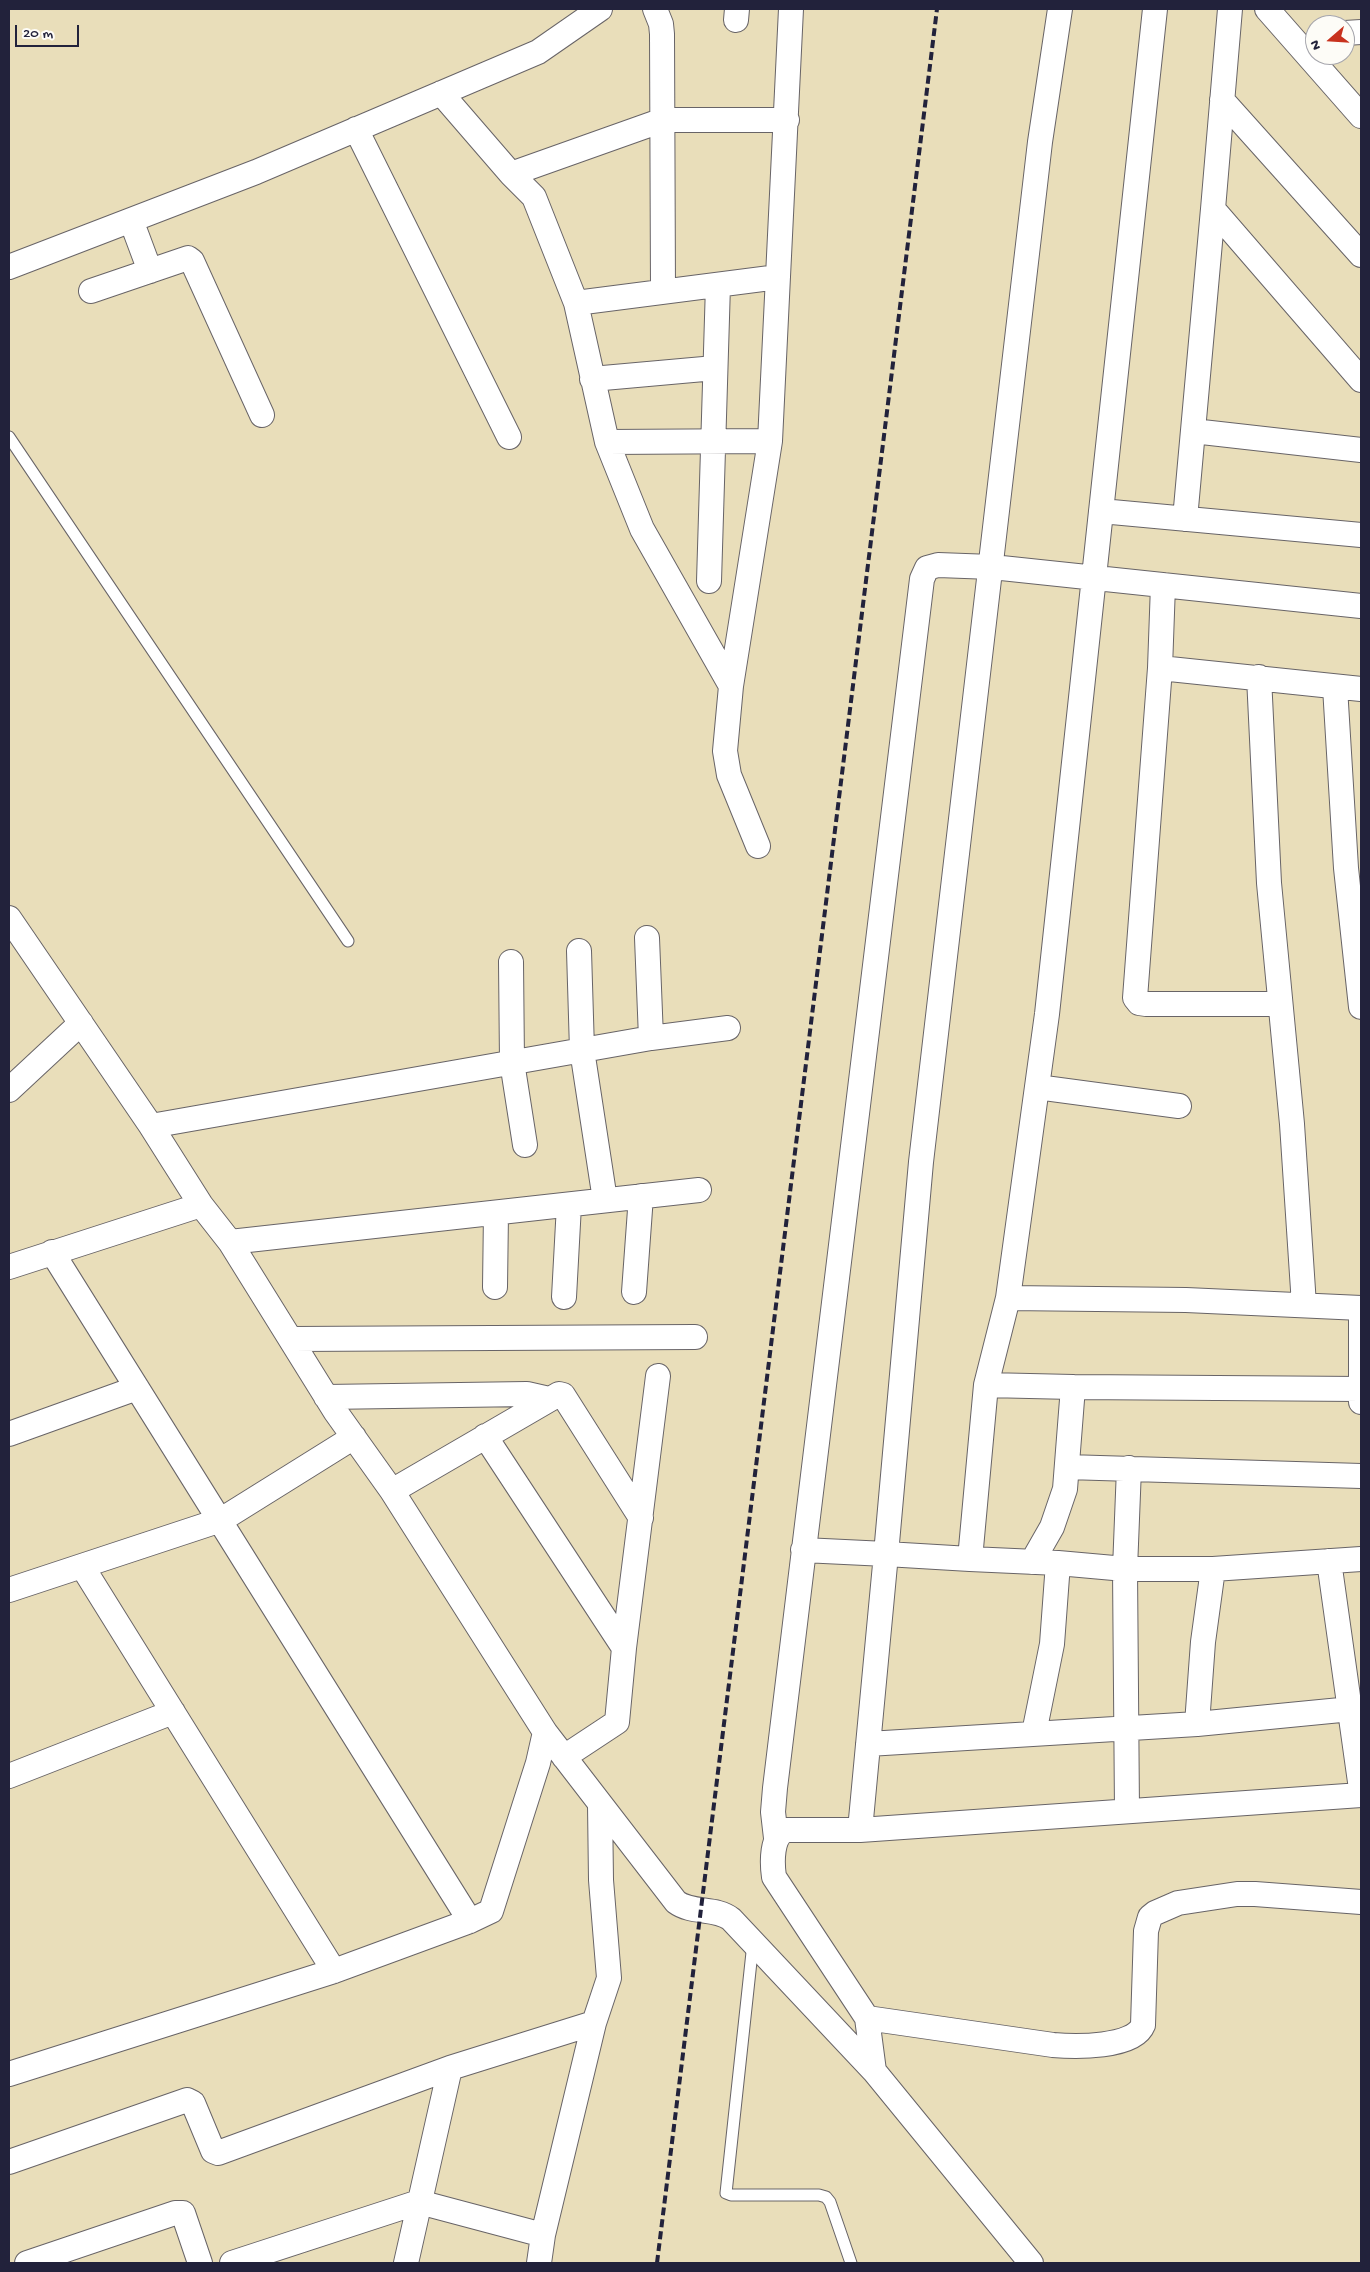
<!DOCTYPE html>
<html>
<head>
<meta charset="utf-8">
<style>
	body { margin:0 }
	#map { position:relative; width:1370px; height:2272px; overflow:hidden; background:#e9deba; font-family:"Gochi Hand",sans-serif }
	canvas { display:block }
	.frame { position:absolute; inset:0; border:10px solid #22223b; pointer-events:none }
	.north { position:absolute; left:1305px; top:15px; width:50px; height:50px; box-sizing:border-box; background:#fdfcf7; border:1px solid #a5a5ac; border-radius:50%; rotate:251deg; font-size:14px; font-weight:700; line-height:20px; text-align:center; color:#22223b }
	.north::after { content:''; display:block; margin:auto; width:18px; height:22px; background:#c8321e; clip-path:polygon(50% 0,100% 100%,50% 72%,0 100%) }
	.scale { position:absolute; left:15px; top:25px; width:64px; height:22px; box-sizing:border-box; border:2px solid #22223b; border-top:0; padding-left:6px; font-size:15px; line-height:18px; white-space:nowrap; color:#22223b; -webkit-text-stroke:4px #fdfcf7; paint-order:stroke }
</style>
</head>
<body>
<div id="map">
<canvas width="1370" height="2272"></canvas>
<div class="frame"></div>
<div class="north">N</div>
<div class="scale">20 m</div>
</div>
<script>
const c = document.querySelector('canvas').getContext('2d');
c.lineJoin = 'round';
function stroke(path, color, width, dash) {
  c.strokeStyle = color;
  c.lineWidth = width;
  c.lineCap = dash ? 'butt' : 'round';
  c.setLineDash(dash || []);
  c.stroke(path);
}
const service = new Path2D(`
	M9 437 348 941
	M753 1943 726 2193 731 2195H819L826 2197 830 2202 851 2263`);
const minor = new Path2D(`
	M655 9 661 24 662 34 663 291
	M1060 9 1040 142 921 1162 886 1554 970 1559 986 1385 1008 1298 1047 1014 1155 9
	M1230 9 1213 209 1361 380
	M1267 9 1361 116
	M736 20 737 9
	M1345 33 1361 32
	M441 93 511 174 534 197 576 303 607 442 642 529 731 686
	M1222 100 1361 255
	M356 129 509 437
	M511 174 663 120H787
	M131 220 150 271
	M9 267 256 172 538 52 600 9
	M91 291 188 258 192 261 262 415
	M576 303 778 277
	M592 379 715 368
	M1193 431 1361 450
	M607 442 770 441
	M1101 511 1361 535
	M1185 519 1213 209
	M709 581 718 285
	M1163 585 1160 668 1135 998 1139 1003 1146 1004H1280
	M1160 668 1361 689
	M1259 677 1269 883 1292 1124 1304 1305
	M1335 687 1346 868 1361 1007
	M758 846 729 775 725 751 731 686 770 441 791 9
	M9 918 151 1126 201 1205 230 1242 335 1411 392 1491 545 1732 676 1902C692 1914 716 1907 731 1919L874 2071 1031 2263
	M647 938 651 1038
	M579 951 582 1050 605 1200
	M511 962 512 1062 525 1145
	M1037 1087 1179 1106
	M9 1090 81 1023
	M151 1126 651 1038 728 1028
	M230 1242 699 1190
	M52 1252 470 1921
	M9 1267 201 1205
	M495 1287 496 1213
	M634 1292 641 1196
	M564 1297 569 1205
	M1008 1298 1186 1300 1361 1308
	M1361 1308V1402
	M292 1339 695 1337
	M986 1385 1073 1387 1360 1389
	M326 1397 527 1394 549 1399
	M9 1434 137 1388
	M485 1436 624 1648
	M1067 1467 1361 1476
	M392 1491 559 1394 563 1395 641 1518
	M803 1550 886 1554 860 1830
	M970 1559 1058 1563 1125 1569H1213L1361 1559
	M1329 1561 1361 1789
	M1032 1562 1052 1527 1065 1489 1073 1387
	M82 1566 334 1971
	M9 1590 221 1520 354 1437
	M1197 1724 1203 1642 1213 1569
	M1034 1733 1052 1644 1058 1563
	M868 1744 1197 1724 1351 1709
	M564 1757 617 1722 624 1648 658 1376
	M9 1776 173 1712
	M1127 1811 1125 1569 1129 1468
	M776 1838 773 1812 775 1788 922 579 927 568 938 565 992 567 1361 606
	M867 2018 1053 2045C1075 2047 1134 2048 1143 2025L1146 1931 1150 1917 1155 1913 1178 1903 1237 1894H1255L1361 1902
	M874 2071 867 2018 774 1877C772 1863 771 1836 786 1830H860L1361 1795
	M9 2074 334 1971 470 1921 491 1911 538 1763 545 1732
	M9 2162 187 2100 193 2103 213 2151 218 2153 450 2068 594 2023
	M27 2263 175 2213H183L200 2263
	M232 2263 419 2202 543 2235
	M406 2263 450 2068
	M539 2263 543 2235 594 2023 609 1978 601 1880 600 1805`);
const rail = new Path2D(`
	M657 2263 937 9`);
stroke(service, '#686467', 13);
stroke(minor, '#686467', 26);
stroke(service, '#fff', 11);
stroke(minor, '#fff', 24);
stroke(rail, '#22223b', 4, [8, 4]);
</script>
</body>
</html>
